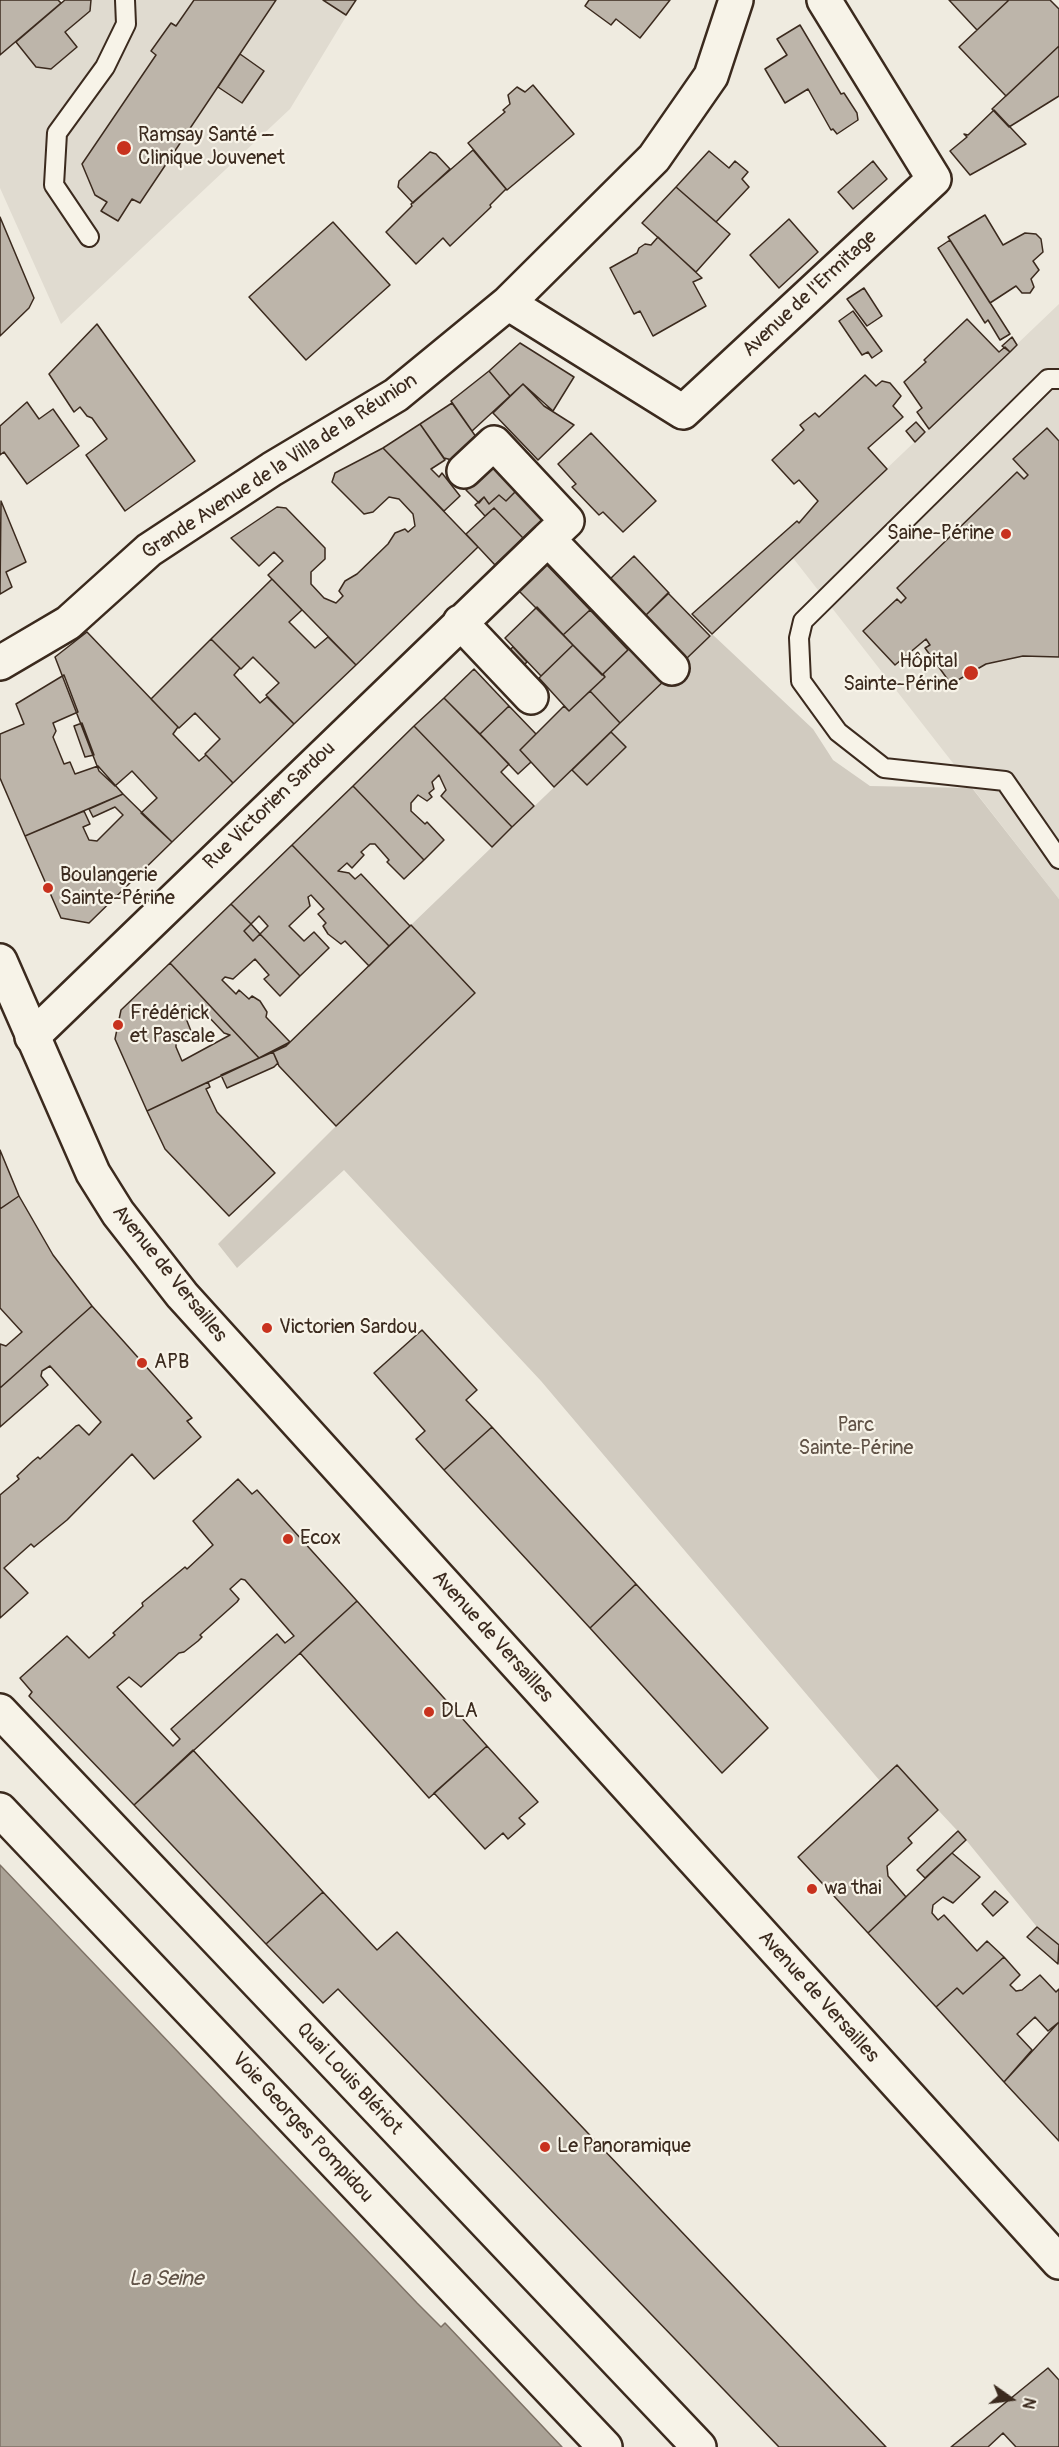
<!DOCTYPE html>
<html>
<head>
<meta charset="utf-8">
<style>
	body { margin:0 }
	#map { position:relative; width:1059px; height:2447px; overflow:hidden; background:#efebe0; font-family:Pangolin,sans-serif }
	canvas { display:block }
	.north { position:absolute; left:981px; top:2369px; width:60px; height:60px; -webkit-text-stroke:4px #f7f3e8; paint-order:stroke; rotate:104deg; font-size:16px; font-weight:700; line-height:24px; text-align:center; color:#3b2a1e }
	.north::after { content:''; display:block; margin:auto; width:21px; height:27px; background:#3b2a1e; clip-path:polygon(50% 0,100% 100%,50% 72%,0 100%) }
</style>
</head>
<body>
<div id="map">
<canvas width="1059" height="2447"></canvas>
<div class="north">N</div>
</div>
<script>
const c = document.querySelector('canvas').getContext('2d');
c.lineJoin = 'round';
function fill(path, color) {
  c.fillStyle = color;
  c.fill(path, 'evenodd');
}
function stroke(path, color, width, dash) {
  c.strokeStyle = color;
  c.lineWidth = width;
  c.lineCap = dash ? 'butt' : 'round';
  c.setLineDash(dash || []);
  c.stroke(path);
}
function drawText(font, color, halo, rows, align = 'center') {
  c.font = font + ' Pangolin,sans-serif';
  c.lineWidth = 4.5;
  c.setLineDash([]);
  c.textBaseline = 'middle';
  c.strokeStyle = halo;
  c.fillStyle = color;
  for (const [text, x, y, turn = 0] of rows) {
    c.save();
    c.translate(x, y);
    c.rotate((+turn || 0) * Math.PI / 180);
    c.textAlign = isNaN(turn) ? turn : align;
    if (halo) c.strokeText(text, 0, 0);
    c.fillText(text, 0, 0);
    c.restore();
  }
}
const built = new Path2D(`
	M65 0H356L290 109 61 324 0 188V55Z
	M1059 304V899L793 558Z`);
const green = new Path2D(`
	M712 634 813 729 833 760 870 786 972 788 1059 899V1945L1037 1927 966 1840 897 1766 880 1781 541 1381 344 1170 237 1268 218 1244 336 1126 475 994 411 925 572 770 588 785 625 747 611 732Z`);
const water = new Path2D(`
	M0 1865 417 2303 441 2327 445 2323 562 2447H0Z`);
const building = new Path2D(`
	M0 0H58L61 3 0 55Z
	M65 0H91L90 11 65 32 77 47 51 69 36 67 16 42Z
	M194 0H276L140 203 132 199 118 221 101 211 107 202 95 195 82 164 156 55 151 51 171 23 176 26Z
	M323 0H356L346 15Z
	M589 0H670L640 38 616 19 611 25 585 6Z
	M949 0H1009L977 30Z
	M1009 0H1050L1059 9V46L1006 96 959 47Z
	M800 25 841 94 844 93 857 113 858 120 837 134 833 129 831 130 808 89 785 103 765 69 787 55 777 39Z
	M1059 46V96L1009 127 992 109Z
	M240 54 264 71 242 103 218 87Z
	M533 85 574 134 507 190 468 143 505 112 503 110 510 104 508 95 517 87 525 92Z
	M994 110 1026 144 970 175 950 151 967 137 964 134 968 135Z
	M473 150 506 189 490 205 491 207 450 246 443 238 416 264 386 232 412 206 411 204Z
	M709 151 729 168 735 161 748 172 742 179 749 187 716 222 676 187Z
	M430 152 436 154 450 169 413 203 398 187 399 181Z
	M873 161 887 179 853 209 838 192Z
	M676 187 730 234 696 272 642 223Z
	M985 215 1003 245 1025 233 1036 234 1041 239 1043 252 1033 261 1039 270 1031 279 1034 287 1030 293H1022L1016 286 990 303 948 237Z
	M0 217 34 298 29 308 0 336Z
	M789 219 818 252 779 288 750 255Z
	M333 222 390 285 306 360 249 297Z
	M658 237 702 278 693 282 706 306 653 336 640 311 634 314 610 268 637 253 639 248 645 244 651 245Z
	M950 240 1010 334 1000 340 988 320 985 323 938 248Z
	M864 288 882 316 867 326 847 299Z
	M853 311 882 351 872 358 868 352 862 355 839 321Z
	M967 319 999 352 1005 347 1010 352 929 429 917 412 922 408 904 382 926 362 924 360Z
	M97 324 195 461 125 511 86 455 107 439 92 418 87 416 80 407 74 412 49 374Z
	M1012 337 1017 345 1010 352 1002 346Z
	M520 343 574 377 553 411 523 384 510 396 489 371Z
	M489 371 510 396 472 431 451 401Z
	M865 375 876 386 882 381 890 383 901 396 893 406 903 417 868 448 887 469 712 634 692 614 797 521 799 523 818 501 799 480 794 484 772 460 804 430 800 425 815 413 819 417Z
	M523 384 544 406 574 425 538 460 493 413Z
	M27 402 39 419 53 409 79 446 27 484 4 452 0 455V426Z
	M452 403 479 441 456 461 444 458 420 424Z
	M916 422 925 432 915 442 906 431Z
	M420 424 445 460 431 469 439 477 442 473 460 496 444 511 383 448Z
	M1047 428 1059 441V657L1023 656 986 664 951 684 925 648 930 645 926 639 895 665 863 631 897 599 901 603 906 598 897 588 1017 472 1024 479 1028 475 1013 459Z
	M591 433 656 501 623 532 603 512 599 515 572 487 576 484 558 464Z
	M383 448 478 547 356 665 268 575 283 561 274 552 259 566 231 538 277 507 286 508 325 548V559L311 572V584L324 598 336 603 343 596 339 591 345 581 357 574 388 544 395 533 405 529 408 532 415 526 413 514 399 499 389 497 373 512 364 514 332 482 335 473Z
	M492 461 519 488 506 501 499 495 489 504 484 497 479 503 466 490Z
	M522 485 547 515 523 538 494 508 485 516 475 505 484 497 489 504 499 495 506 501Z
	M1 501 26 562 6 572 12 587 0 594Z
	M494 508 523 538 495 565 466 534Z
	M634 556 669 593 645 616 610 579Z
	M546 564 590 610 563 635 518 590Z
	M272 579 302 610 289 622 315 648 328 637 356 665 294 724 266 695 279 683 253 657 241 669 211 639Z
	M668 593 710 636 686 659 645 616Z
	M537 607 573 645 541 676 505 638Z
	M590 610 628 650 602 675 563 635Z
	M87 632 178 727 173 734 199 761 206 755 233 783 172 842 141 813 157 798 132 771 115 786 99 771 55 657Z
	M211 639 240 668 234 675 260 703 267 697 294 724 233 783 205 754 220 739 195 713 179 728 151 699Z
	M634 644 667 678 620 723 590 691 605 677 603 674Z
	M573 645 605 677 569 711 539 678Z
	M513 647 527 662 522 667 507 652Z
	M474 669 509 706 480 734 444 698Z
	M64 675 78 712 53 723 56 731 53 737 64 764 70 762 75 774 98 766 123 794 25 836 0 778V734L24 724 16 704Z
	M590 691 620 723 554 787 520 750 564 706 569 711Z
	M444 698 509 764 501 772 534 806 512 827 414 726Z
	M509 706 536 734 520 750 531 762 518 774 480 734Z
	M82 723 94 755 85 757 74 726Z
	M414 726 512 827 492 847 441 796 446 790 439 775 432 782 434 789 429 793 432 797 427 801 418 795 411 803V811L425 824 427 822 444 840 424 860 353 786Z
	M611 732 626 747 587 785 572 770Z
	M353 786 424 860 404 879 387 862 389 860 375 844H370L361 852 364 855 352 868 347 863 338 871 349 873 355 879 361 874 410 926 389 946 292 845Z
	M123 794 172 842 89 923 61 918 25 836 84 811 90 824 83 827 89 840 97 841 123 815 115 807 93 817 89 809Z
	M292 845 389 946 369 966 345 941 341 944 328 934 323 926 326 923 318 914 324 909 311 895 308 897 310 906 289 926 304 941 314 932 329 948 300 976 260 934 268 926 259 916 251 924 231 904Z
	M231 904 251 924 244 931 253 941 260 934 300 976 280 996 264 979 269 975 255 959 233 979 225 977 222 980 236 994 239 990 249 999 252 996 260 1001 267 1012 266 1017 290 1042 259 1058 170 963Z
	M251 924 260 934 253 941 244 931Z
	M411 925 475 993 336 1126 279 1066 273 1052 286 1046Z
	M170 963 259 1058 147 1111 115 1039 121 1010ZM197 1012 206 1014 224 1033 230 1035 182 1061 176 1047V1037H185L191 1031 187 1021Z
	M273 1052 278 1063 274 1067 227 1088 221 1075Z
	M208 1082 210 1087 206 1089 217 1112 275 1173 229 1216 165 1149 147 1111Z
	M0 1150 19 1196 0 1209Z
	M19 1196 53 1255 92 1306 0 1388V1344L6 1346 22 1332 0 1308V1209Z
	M92 1306 192 1418 187 1421 201 1437 154 1479 132 1454 67 1520 34 1547 31 1544 4 1568 28 1593 0 1618V1495L19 1479 17 1476 33 1461 38 1457 40 1459 76 1426 79 1425 89 1435 101 1422 50 1366 42 1371 41 1376 48 1385 0 1427V1388Z
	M422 1330 477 1390 466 1400 492 1427 444 1470 416 1439 425 1431 374 1373Z
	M492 1427 636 1584 590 1628 444 1470Z
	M238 1479 252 1494 257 1490 357 1601 134 1805 29 1696 32 1692 20 1678 67 1636 89 1658 115 1635 113 1633 143 1606 142 1603 185 1567 187 1569 213 1545 193 1521ZM241 1579 245 1580 294 1636 285 1643 277 1634 171 1729 180 1739 173 1746 117 1687 129 1677 141 1687 179 1653 184 1652 198 1641 202 1637 200 1635 237 1602 239 1599 230 1589Z
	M636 1584 768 1728 722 1773 590 1628Z
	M357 1601 487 1746 429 1798 300 1653Z
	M487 1746 538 1802 519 1818 525 1824 508 1839 503 1833 485 1849 434 1793Z
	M193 1750 323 1892 266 1944 134 1805Z
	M897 1765 938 1810 908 1838 912 1843 887 1866 888 1876 906 1897 868 1933 798 1857Z
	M958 1831 966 1840 925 1878 917 1870Z
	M952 1853 980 1877 953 1903 943 1897 933 1905 932 1913 938 1920 944 1915 977 1951 987 1941 1004 1957 963 1994 957 1988 936 2007 868 1933Z
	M995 1891 1008 1902 993 1916 982 1904Z
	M323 1892 377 1950 397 1932 886 2447H779L338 1989 323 2003 266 1944Z
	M1037 1927 1059 1945 1058 1964 1027 1937Z
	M1004 1957 1020 1975 1010 1985 1016 1991 1022 1990 1040 1975 1056 1992 1059 1989V2022L1048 2031 1035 2017 1017 2034 1032 2050 1004 2082 936 2007 957 1988 963 1994Z
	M1059 2022V2141L1004 2082Z
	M1048 2368 1059 2380V2447H1016L1003 2433 988 2447H951Z`);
const service = new Path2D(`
	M89 237 54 185 57 133 105 67 126 24 125 0
	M1059 379H1048L803 621 799 638 801 681 838 732 884 768 1005 781 1059 859`);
const minor = new Path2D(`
	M508 303 683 412 934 179 824 0
	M464 471 494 443 567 521 548 539 672 668
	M460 622 531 697
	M0 663 68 623 149 550 272 469 396 395 508 303 654 158 711 76 736 0
	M32 1037 548 539`);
const tertiary = new Path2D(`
	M0 1711 699 2447`);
const primary = new Path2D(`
	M0 961 93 1173 118 1213 182 1295 1059 2262
	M0 1810 605 2447`);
const markers = [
	[124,148,8,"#c8321e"],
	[1006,534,6,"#c8321e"],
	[971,673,8,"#c8321e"],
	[48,888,6,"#c8321e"],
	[118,1025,6,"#c8321e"],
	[267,1328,6,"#c8321e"],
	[142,1363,6,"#c8321e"],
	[288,1539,6,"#c8321e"],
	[429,1712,6,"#c8321e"],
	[812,1889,6,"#c8321e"],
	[545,2147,6,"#c8321e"]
];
const poiNames = [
	["Ramsay Santé –",138,136],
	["Clinique Jouvenet",138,159],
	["Saine-Périne",994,534,"right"],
	["Hôpital",958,662,"right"],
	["Sainte-Périne",958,685,"right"],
	["Boulangerie",60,876],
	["Sainte-Périne",60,899],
	["Frédérick",130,1014],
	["et Pascale",130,1037],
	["Victorien Sardou",279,1328],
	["APB",154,1363],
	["Ecox",300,1539],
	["DLA",441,1712],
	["wa thai",824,1889],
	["Le Panoramique",557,2147]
];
const streetNames = [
	["Avenue de l'Ermitage",810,294,-43],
	["Grande Avenue de la Villa de la Réunion",280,467,-33],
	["Rue Victorien Sardou",270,806,-44],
	["Avenue de Versailles",169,1274,51],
	["Avenue de Versailles",492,1637,48],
	["Avenue de Versailles",818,1997,48],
	["Quai Louis Blériot",349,2079,47],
	["Voie Georges Pompidou",302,2128,47]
];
const parkNames = [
	["Parc",856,1426],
	["Sainte-Périne",856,1449]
];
const waterNames = [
	["La Seine",166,2280]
];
fill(built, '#e0dbd0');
fill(green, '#d1cbc0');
fill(water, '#aaa296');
stroke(water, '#7e7266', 1.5);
fill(building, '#bdb5aa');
stroke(building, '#3b2a1e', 1.5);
stroke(service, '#3b2a1e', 22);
stroke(minor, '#3b2a1e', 38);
stroke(tertiary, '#3b2a1e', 38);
stroke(primary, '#3b2a1e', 38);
stroke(service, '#f7f3e8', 18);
stroke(minor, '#f7f3e8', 33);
stroke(tertiary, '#f7f3e8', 33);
stroke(primary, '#f7f3e8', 33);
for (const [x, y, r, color] of markers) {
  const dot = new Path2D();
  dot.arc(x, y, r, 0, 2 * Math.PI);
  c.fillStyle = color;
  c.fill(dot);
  stroke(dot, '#f7f3e8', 2);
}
drawText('20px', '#3b2a1e', '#f7f3e8', poiNames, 'left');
drawText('20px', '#3b2a1e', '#f7f3e8', streetNames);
drawText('20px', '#605246', '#f7f3e8', parkNames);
drawText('italic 21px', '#625448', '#f7f3e8', waterNames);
</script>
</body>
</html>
